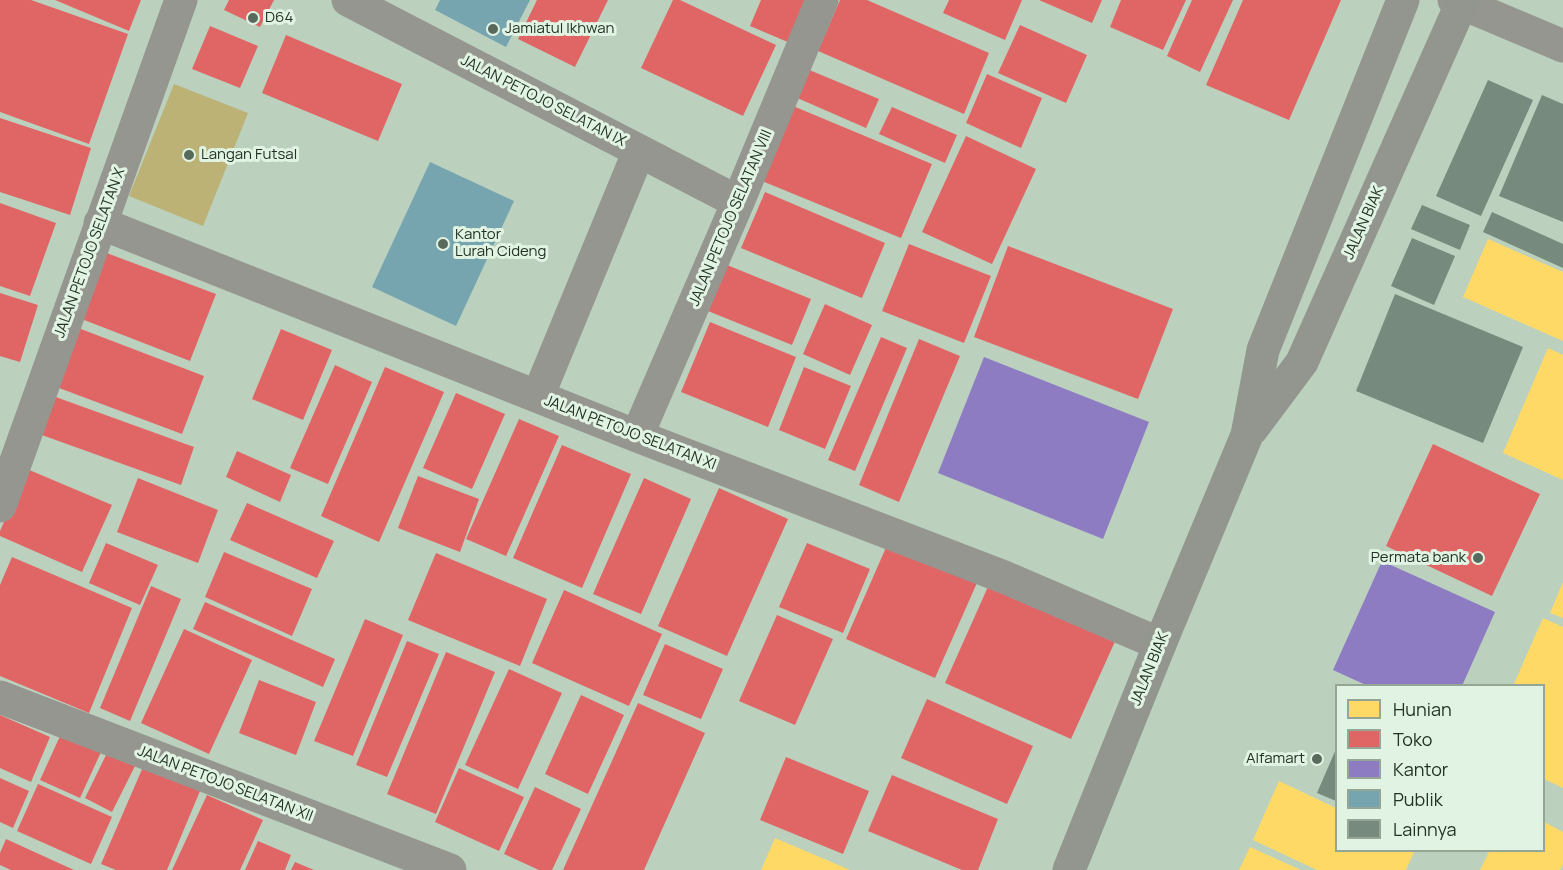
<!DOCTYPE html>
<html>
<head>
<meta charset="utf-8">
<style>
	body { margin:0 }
	#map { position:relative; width:1563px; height:870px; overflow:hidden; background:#bbd1be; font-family:Manrope,sans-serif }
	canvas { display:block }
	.legend { position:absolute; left:1335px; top:684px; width:210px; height:168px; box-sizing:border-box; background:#e1f4e3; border:2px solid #95a697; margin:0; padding:8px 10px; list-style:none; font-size:18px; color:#233225 }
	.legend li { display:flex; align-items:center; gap:12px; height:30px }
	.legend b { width:30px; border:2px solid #95a697 }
</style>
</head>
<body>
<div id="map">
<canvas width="1563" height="870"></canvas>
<ul class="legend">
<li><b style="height:16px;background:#ffd966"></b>Hunian</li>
<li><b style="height:16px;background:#e06666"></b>Toko</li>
<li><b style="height:16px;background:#8e7cc3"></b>Kantor</li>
<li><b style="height:16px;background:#76a5af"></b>Publik</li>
<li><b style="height:16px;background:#768a7e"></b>Lainnya</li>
</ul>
</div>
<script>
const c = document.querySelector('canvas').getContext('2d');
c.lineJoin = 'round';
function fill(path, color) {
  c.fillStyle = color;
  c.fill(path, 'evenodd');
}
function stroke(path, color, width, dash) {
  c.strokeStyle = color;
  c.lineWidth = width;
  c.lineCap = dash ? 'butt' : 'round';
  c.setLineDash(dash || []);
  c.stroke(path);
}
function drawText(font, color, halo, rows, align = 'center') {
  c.font = font + ' Manrope,sans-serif';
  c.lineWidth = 6;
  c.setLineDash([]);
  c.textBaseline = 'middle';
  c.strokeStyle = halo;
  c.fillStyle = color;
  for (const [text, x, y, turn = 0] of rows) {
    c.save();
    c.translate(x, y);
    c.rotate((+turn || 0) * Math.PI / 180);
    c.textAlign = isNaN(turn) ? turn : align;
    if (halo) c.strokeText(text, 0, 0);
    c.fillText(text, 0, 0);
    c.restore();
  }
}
const green = new Path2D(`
	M174 84 248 113 203 226 129 196Z`);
const homes = new Path2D(`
	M1488 239 1563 272V341L1463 297Z
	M1548 348 1563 355V480L1503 453Z
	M1563 582V618L1550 613Z
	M1543 618 1563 627V788L1544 779V686H1513Z
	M1279 781 1336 808V850H1415L1406 870H1317L1253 840Z
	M1544 822 1563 832V864L1560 870H1480L1490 850H1544Z
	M775 838 850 870H761Z
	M1250 847 1301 870H1239Z`);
const shops = new Path2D(`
	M0 0H31L128 34 89 144 0 112Z
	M55 0H141L129 31Z
	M229 0H274L260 27 224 10Z
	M537 0H608L575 67 518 39Z
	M673 0H680L776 45 743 116 641 68Z
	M761 0H808L790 43 750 26Z
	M840 0H867L989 53 964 114 818 51Z
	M949 0H1022L1005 40 943 13Z
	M1039 0H1102L1092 23Z
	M1121 0H1186L1163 50 1110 27Z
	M1192 0H1233L1200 72 1167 56Z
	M1243 0H1341L1289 120 1206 85Z
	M1020 25 1087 55 1066 103 998 73Z
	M210 26 258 46 240 88 192 69Z
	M286 35 402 84 378 141 262 93Z
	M807 69 879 99 866 128 795 97Z
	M987 74 1042 98 1021 148 966 123Z
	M793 106 932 164 901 238 762 181Z
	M892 107 957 135 945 163 879 134Z
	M0 118 91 148 70 215 0 192Z
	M966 136 1036 169 992 264 922 232Z
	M765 192 885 243 862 298 741 248Z
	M0 203 56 223 30 296 0 286Z
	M909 244 991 276 964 343 882 311Z
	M1008 246 1173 309 1138 399 974 337Z
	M104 252 216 294 190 361 79 318Z
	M727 265 811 299 792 345 708 311Z
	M0 293 38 305 20 362 0 356Z
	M825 304 872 325 850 375 803 354Z
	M710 322 796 357 768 427 681 392Z
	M73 326 204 376 182 434 51 385Z
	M281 329 332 350 303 420 252 399Z
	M881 337 907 348 855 471 828 460Z
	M919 339 960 356 899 502 859 485Z
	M335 365 372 382 328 484 290 468Z
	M385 367 444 392 379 542 321 516Z
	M804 367 851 386 825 449 779 430Z
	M456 393 505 414 472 489 423 468Z
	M53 396 194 447 181 485 39 434Z
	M519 419 559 436 506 556 466 539Z
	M1433 444 1540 494 1492 596 1386 546Z
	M562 445 631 474 582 588 513 558Z
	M237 451 291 475 280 502 226 477Z
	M27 469 112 505 82 572 0 536V531Z
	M418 476 479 499 460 552 398 528Z
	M138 478 218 510 198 563 117 532Z
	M644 478 691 499 641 614 593 594Z
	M719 488 788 519 727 656 658 626Z
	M247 503 334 541 317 578 230 540Z
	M891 536 980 576 935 678 846 639Z
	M106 543 158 565 140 605 89 583Z
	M807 543 870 569 843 633 779 607Z
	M224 552 312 589 292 636 205 597Z
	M436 553 547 599 520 666 408 620Z
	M12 557 132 608 89 713 0 676V585Z
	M991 580 1117 637 1071 739 945 683Z
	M151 586 181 599 130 721 100 708Z
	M564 590 662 634 629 706 532 663Z
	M205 602 335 659 323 687 193 629Z
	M777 615 833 639 795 725 739 701Z
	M365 619 403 635 353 756 314 741Z
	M184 629 252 660 209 754 141 723Z
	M407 641 439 654 387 777 356 765Z
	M665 644 723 669 701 719 643 695Z
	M446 652 495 672 436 814 387 794Z
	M509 669 562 693 518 789 465 765Z
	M259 680 316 702 296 755 239 733Z
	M581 695 624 715 588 794 545 774Z
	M927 699 1033 746 1007 804 901 758Z
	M638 703 705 733 644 870H563Z
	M0 715 50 737 31 782 0 768Z
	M61 734 101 752 80 798 40 780Z
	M107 753 135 766 112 812 85 798Z
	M786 757 869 791 843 854 760 820Z
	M143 767 200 791 167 870H116L101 864Z
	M459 768 524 797 499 851 435 822Z
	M892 775 998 819 978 870H962L868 831Z
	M0 778 29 791 13 828 0 822Z
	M38 784 112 817 91 864 17 831Z
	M535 787 581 809 552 870H539L504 854Z
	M207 795 263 820 240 870H172Z
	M6 839 74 870H11L0 865V853Z
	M258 841 291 855 285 870H245Z
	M295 862 314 870H291Z`);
const offices = new Path2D(`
	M984 357 1149 422 1103 539 938 473Z
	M1382 561 1495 612 1462 686H1368L1333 670Z`);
const public = new Path2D(`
	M440 0H530L506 47 435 10Z
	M430 162 514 201 456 326 372 287Z`);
const building = new Path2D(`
	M1488 80 1533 100 1481 216 1436 196Z
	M1542 95 1563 104V222L1499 196Z
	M1422 205 1470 225 1460 250 1411 229Z
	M1492 212 1563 244V268L1483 232Z
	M1412 238 1455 256 1434 305 1391 286Z
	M1395 294 1523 347 1483 443 1356 391Z
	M1336 749V801L1317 793Z`);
const minor = new Path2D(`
	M348 0 738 202
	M1454 0 1563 46
	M100 223 637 436 1004 577 1160 644
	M538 396 639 151
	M637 436 738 202 822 0
	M0 506 181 0
	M0 697 450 870`);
const secondary = new Path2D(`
	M1252 429 1302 362 1463 0
	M1069 870 1160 644 1247 435 1263 350 1403 0`);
const markers = [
	[253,18,6,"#586a5b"],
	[493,29,6,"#586a5b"],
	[189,155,6,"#586a5b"],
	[443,244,6,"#586a5b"],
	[1478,558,6,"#586a5b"],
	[1317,759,6,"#586a5b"]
];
const poiNames = [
	["D64",265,18],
	["Jamiatul Ikhwan",505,29],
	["Langan Futsal",201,155],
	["Kantor",455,235],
	["Lurah Cideng",455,252],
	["Permata bank",1466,558,"right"],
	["Alfamart",1305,759,"right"]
];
const streetNames = [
	["JALAN PETOJO SELATAN IX",543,101,27],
	["JALAN PETOJO SELATAN VIII",731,218,-67],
	["JALAN BIAK",1364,223,-66],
	["JALAN PETOJO SELATAN X",90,253,-70],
	["JALAN PETOJO SELATAN XI",630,433,21],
	["JALAN BIAK",1150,669,-68],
	["JALAN PETOJO SELATAN XII",225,784,21]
];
fill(green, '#bcb276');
fill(homes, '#ffd966');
fill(shops, '#e06666');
fill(offices, '#8e7cc3');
fill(public, '#76a5af');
fill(building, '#768a7e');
stroke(minor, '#969690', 33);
stroke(secondary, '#93968e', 33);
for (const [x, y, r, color] of markers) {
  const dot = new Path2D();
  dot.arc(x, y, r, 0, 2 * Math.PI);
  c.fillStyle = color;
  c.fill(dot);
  stroke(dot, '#e1f4e3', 2);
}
drawText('15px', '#233225', '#e1f4e3', poiNames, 'left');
drawText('15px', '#233225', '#e1f4e3', streetNames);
</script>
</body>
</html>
